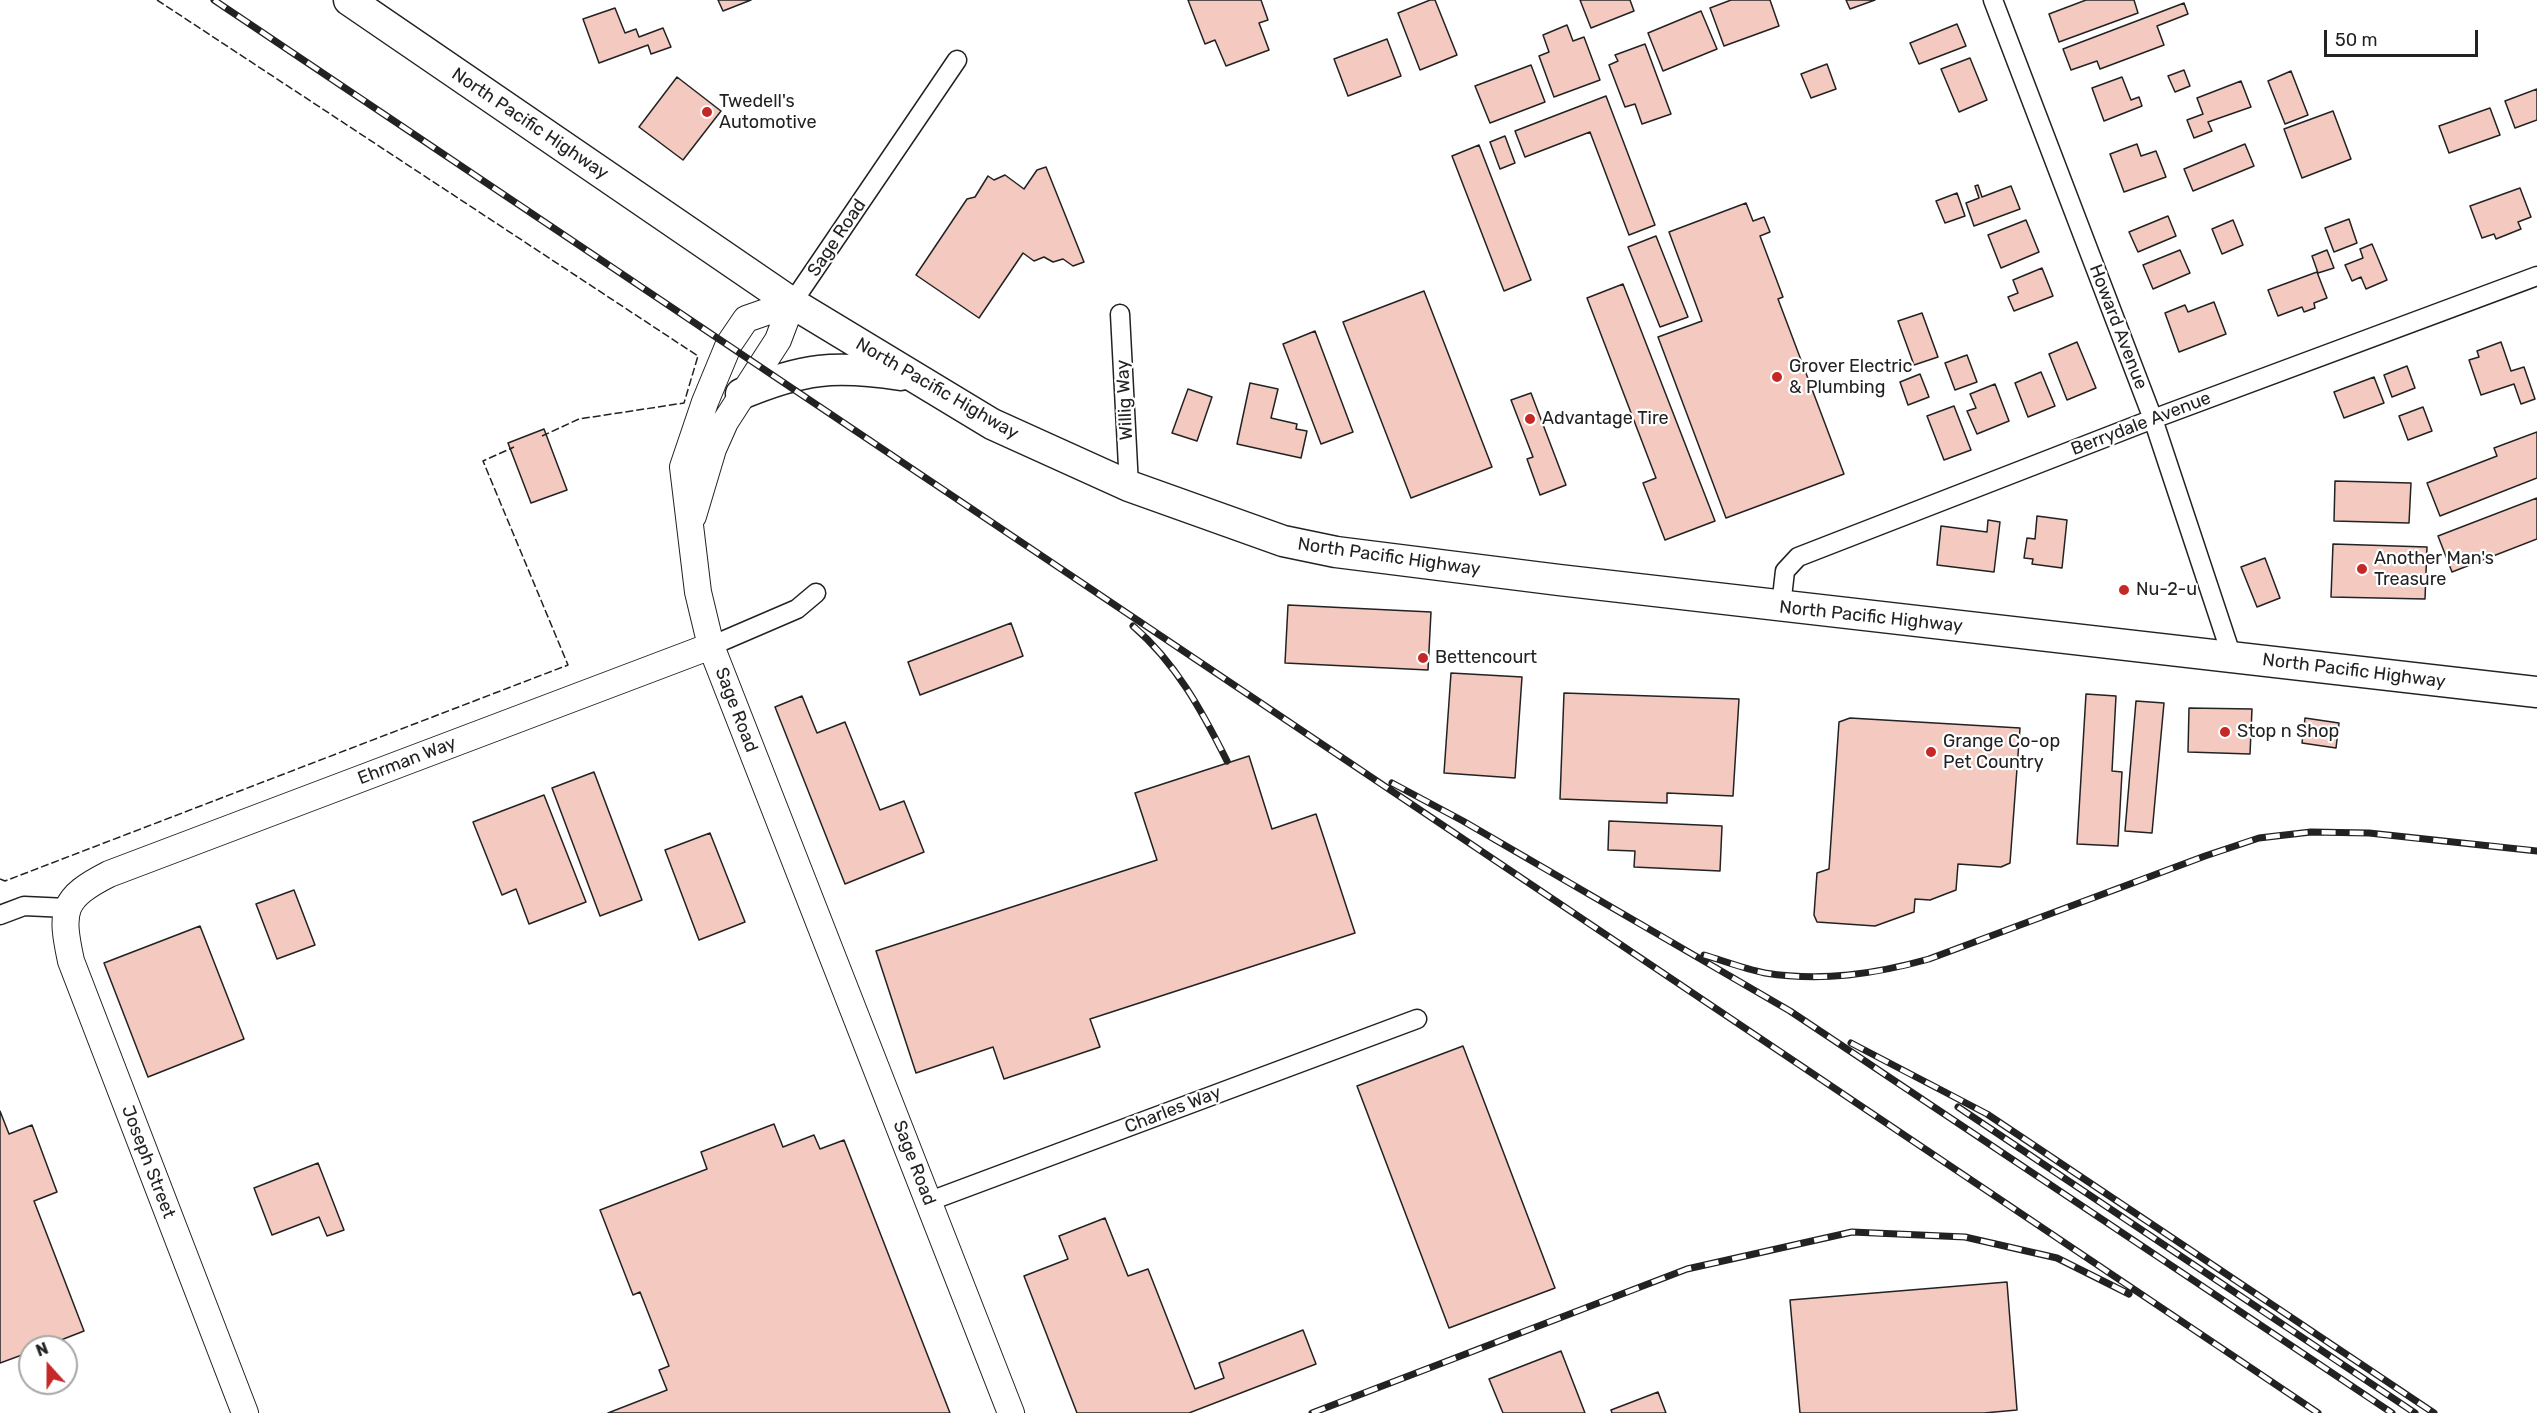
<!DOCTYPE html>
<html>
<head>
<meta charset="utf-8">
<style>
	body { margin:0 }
	#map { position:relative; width:2537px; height:1413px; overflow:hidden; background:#fff; font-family:Rubik,sans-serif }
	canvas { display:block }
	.north { position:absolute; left:18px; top:1335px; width:60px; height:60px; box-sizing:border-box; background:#fff; border:2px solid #a7a7a7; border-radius:50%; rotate:339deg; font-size:16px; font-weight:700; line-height:24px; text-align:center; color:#222 }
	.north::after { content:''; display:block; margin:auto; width:21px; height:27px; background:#c62828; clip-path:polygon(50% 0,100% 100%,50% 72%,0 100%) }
	.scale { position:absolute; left:2324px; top:30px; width:154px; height:27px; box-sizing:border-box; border:3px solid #222; border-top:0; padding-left:8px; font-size:18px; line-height:21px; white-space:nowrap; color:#222; -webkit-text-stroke:4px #fff; paint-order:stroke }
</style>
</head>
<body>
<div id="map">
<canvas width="2537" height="1413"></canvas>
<div class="north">N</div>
<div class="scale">50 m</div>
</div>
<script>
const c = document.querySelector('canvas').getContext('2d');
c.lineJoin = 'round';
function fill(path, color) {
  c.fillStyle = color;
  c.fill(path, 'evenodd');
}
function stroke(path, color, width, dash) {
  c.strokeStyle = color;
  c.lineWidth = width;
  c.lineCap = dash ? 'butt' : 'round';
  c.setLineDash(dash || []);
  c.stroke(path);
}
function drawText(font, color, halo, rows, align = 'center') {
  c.font = font + ' Rubik,sans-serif';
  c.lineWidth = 4.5;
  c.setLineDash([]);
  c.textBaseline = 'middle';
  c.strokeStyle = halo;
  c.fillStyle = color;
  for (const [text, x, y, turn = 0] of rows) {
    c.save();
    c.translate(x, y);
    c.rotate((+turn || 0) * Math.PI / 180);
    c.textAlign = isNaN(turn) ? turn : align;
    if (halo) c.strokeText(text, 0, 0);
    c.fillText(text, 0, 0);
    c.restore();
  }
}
const building = new Path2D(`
	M718 0H751L723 11Z
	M1188 0H1261L1268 20 1259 23 1269 50 1226 66 1215 40 1205 44Z
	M1430 0H1435L1457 55 1420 70 1398 13Z
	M1580 0H1630L1634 11 1591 28Z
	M1731 0H1770L1779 26 1724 46 1710 8Z
	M1846 0H1875L1850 9Z
	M2086 0H2134L2138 13 2059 42 2049 14Z
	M2184 3 2188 14 2157 26 2164 45 2100 69 2097 61 2071 70 2063 49Z
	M615 8 625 33 636 29 639 37 663 28 671 47 651 54 648 45 599 63 583 19Z
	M1701 11 1717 49 1663 71 1648 33Z
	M1957 24 1966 46 1919 64 1910 43Z
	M1567 25 1573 41 1584 37 1600 80 1554 97 1539 56 1549 52 1543 35Z
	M1387 39 1401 76 1348 96 1334 59Z
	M1645 44 1671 114 1642 124 1635 104 1625 107 1609 65 1618 61 1615 55Z
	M1970 58 1987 100 1959 112 1941 69Z
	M1827 64 1836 89 1811 98 1801 74Z
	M1531 65 1545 102 1490 123 1475 86Z
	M2184 70 2190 86 2175 92 2168 76Z
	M2291 71 2308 115 2285 124 2268 81Z
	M677 77 721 111 683 160 639 127Z
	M2122 77 2131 100 2139 97 2142 106 2104 121 2092 88Z
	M2241 81 2251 107 2208 122 2212 131 2194 138 2187 120 2203 114 2197 98Z
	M2537 89V120L2515 128 2505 101Z
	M1606 96 1655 225 1629 235 1590 132 1525 157 1515 131Z
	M2490 108 2500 135 2449 153 2439 126Z
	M2333 111 2351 159 2302 178 2284 129Z
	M1505 136 1515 163 1500 169 1490 142Z
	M2137 144 2141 156 2156 151 2166 177 2124 192 2110 154Z
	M2245 144 2254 166 2193 191 2184 169Z
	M1479 145 1531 280 1504 291 1452 156Z
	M1046 167 1084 262 1073 266 1063 259 1053 262 1044 257 1034 261 1023 253 979 318 916 275 967 199 975 197 988 176 994 180 1005 175 1024 189 1037 170Z
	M1978 185 1982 197 2011 186 2020 209 1974 226 1966 203 1979 198 1975 186Z
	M2520 188 2531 217 2518 222 2521 229 2496 239 2494 234 2482 238 2470 206Z
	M1957 193 1965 216 1945 223 1936 201Z
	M1746 203 1753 221 1764 217 1770 232 1760 236 1783 297 1778 299 1844 474 1726 518 1658 337 1702 321 1669 232Z
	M2168 216 2176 236 2138 252 2129 232Z
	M2349 219 2357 243 2334 252 2325 228Z
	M2026 220 2039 252 2001 268 1988 235Z
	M2233 220 2243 245 2222 254 2212 229Z
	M1656 236 1688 317 1660 327 1628 247Z
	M2372 244 2387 280 2366 289 2361 277 2352 281 2345 265 2363 258 2360 249Z
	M2180 250 2190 273 2153 289 2143 265Z
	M2327 250 2334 268 2318 273 2312 256Z
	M2042 268 2053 296 2014 311 2008 297 2018 293 2013 280Z
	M2317 272 2327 298 2314 303 2315 308 2304 312 2302 307 2278 316 2268 290Z
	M1623 284 1715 521 1665 540 1643 483 1656 478 1587 298Z
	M1424 291 1492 467 1411 498 1343 322Z
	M2214 302 2226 334 2179 352 2165 313 2185 305 2188 312Z
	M1922 313 1938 357 1914 365 1898 321Z
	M1315 331 1353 432 1321 444 1283 344Z
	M2077 342 2096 388 2067 400 2049 354Z
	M2501 342 2511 371 2524 367 2535 399 2521 404 2514 384 2481 395 2469 360 2479 357 2477 351Z
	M1967 355 1977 382 1955 390 1945 363Z
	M2407 366 2415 388 2392 397 2384 375Z
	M2041 372 2055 406 2028 417 2015 383Z
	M1920 374 1929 397 1908 405 1900 382Z
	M2374 377 2384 403 2344 418 2334 392Z
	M1250 383 1278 389 1271 418 1297 424 1296 429 1307 431 1301 458 1237 444Z
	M1995 384 2009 421 1977 434 1967 411 1976 408 1970 394Z
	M1188 389 1212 397 1197 441 1172 433Z
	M1531 393 1566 485 1540 495 1527 459 1533 457 1511 400Z
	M1954 406 1971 450 1944 460 1927 416Z
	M2423 407 2432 431 2408 440 2399 416Z
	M544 429 567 490 531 503 508 443Z
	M2537 432V478L2440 516 2427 483 2497 456 2494 448Z
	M2335 481 2411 483 2409 523 2334 521Z
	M2537 498V539L2452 572 2438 536Z
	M2037 516 2067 520 2062 568 2032 564 2033 559 2024 558 2027 538 2035 539Z
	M1988 520 2000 522 1994 572 1937 565 1941 526 1987 532Z
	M2333 544 2427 547 2425 599 2331 597Z
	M2265 558 2280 598 2257 607 2241 567Z
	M1288 605 1431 612 1428 670 1285 663Z
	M1011 623 1023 656 920 695 908 662Z
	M1451 673 1522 677 1515 778 1444 773Z
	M1564 693 1739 699 1733 796 1667 793V803L1560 799Z
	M2086 694 2116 696 2112 771 2122 772 2118 846 2077 844Z
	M802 696 817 733 845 722 880 810 904 801 924 852 845 884 775 707Z
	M2136 701 2164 703 2152 833 2125 831Z
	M2189 708 2252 709 2250 754 2188 752Z
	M1850 718 2020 728 2010 863 2001 867 1958 864 1956 890 1930 900 1915 899 1914 912 1875 926 1817 922 1814 915 1817 873 1829 869 1839 722Z
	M2305 718 2339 723 2336 748 2302 743Z
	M1249 756 1272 829 1316 814 1355 933 1090 1019 1100 1047 1004 1079 993 1047 916 1073 876 951 1157 860 1135 793Z
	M594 772 642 900 600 916 552 788Z
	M544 795 586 902 529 924 516 889 502 895 473 822Z
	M1609 821 1722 826 1720 871 1634 867 1635 851 1608 850Z
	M710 833 745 922 699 940 665 850Z
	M294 890 315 945 277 959 256 904Z
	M200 926 244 1039 148 1077 104 963Z
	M1463 1046 1555 1288 1449 1328 1357 1086Z
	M0 1111 9 1134 32 1125 57 1192 34 1201 84 1331 43 1347H30V1352L0 1363Z
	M774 1124 783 1147 814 1135 820 1149 844 1140 950 1413H608L667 1390 659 1370 669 1366 640 1292 633 1295 600 1210 707 1169 701 1152Z
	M318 1163 344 1230 327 1236 319 1217 272 1235 254 1188Z
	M1105 1218 1128 1276 1148 1269 1195 1389 1224 1378 1219 1363 1303 1330 1316 1364 1189 1413H1077L1024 1276 1068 1259 1059 1236Z
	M2007 1282 2017 1410 1984 1413H1800L1790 1300Z
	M1561 1351 1585 1413H1503L1489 1379Z
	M1658 1392 1666 1413H1612L1611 1410Z`);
const street = new Path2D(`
	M1993 0 2153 419 2232 657
	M792 303 957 60
	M1120 314 1129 486
	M1781 606 1785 571 1798 557 2153 419 2537 276
	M711 646 797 609 816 593
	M0 915 24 906 67 908
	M930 1201 1417 1019`);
const secondary = new Path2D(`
	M792 303 746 319 729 344 705 402 683 467 698 592 711 646 1011 1413
	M693 516 713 449 725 422 778 340 792 303
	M245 1413 71 961C60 910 62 898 109 874L711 646`);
const primary = new Path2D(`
	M349 0 792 303 992 424 1129 486 1283 541 1336 552 1559 580 2537 692
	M741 394C803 368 835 365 901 375`);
const rail = new Path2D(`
	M214 0 2318 1413
	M1133 626C1176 663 1202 711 1227 761
	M1392 783 1463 821 1790 1011 2392 1413
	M1704 955C1724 961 1745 969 1765 973 1822 982 1875 974 1929 959L2205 856 2259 838 2311 832 2369 833 2537 851
	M1851 1043 1987 1114 2434 1413
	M1958 1107 2415 1413
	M1312 1413 1687 1269 1852 1232 1965 1237 2057 1258 2129 1294`);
const fence = new Path2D(`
	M157 0 698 356 684 403 579 419 542 436
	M0 879 5 881 568 665 483 461 514 447`);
const markers = [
	[707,112,6,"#c62828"],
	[1777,377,6,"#c62828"],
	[1530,419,6,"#c62828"],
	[2362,569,6,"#c62828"],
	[2124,590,6,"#c62828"],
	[1423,658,6,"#c62828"],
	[2225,732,6,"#c62828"],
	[1931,752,6,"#c62828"]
];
const poiNames = [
	["Twedell's",719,102],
	["Automotive",719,123],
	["Grover Electric",1789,367],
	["& Plumbing",1789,388],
	["Advantage Tire",1542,419],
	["Another Man's",2374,559],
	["Treasure",2374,580],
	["Nu-2-u",2136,590],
	["Bettencourt",1435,658],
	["Stop n Shop",2237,732],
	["Grange Co-op",1943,742],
	["Pet Country",1943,763]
];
const streetNames = [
	["North Pacific Highway",530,124,34],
	["Sage Road",837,238,-56],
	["Howard Avenue",2118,327,69],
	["North Pacific Highway",937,389,30],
	["Willig Way",1125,400,-93],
	["Berrydale Avenue",2141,424,-21],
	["North Pacific Highway",1389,557,8],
	["North Pacific Highway",1871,617,6],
	["North Pacific Highway",2354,671,7],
	["Sage Road",736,710,69],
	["Ehrman Way",407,761,-21],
	["Charles Way",1173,1110,-21],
	["Joseph Street",148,1162,69],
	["Sage Road",914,1163,69]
];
fill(building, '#f3c9c0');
stroke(building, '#222', 1.5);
stroke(street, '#222', 21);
stroke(secondary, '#222', 28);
stroke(primary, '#222', 33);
stroke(street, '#fff', 18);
stroke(secondary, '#fff', 26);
stroke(primary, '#fff', 30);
stroke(rail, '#222', 7);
stroke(rail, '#fff', 4.5, [14]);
stroke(fence, '#222', 1.5, [8, 3]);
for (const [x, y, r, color] of markers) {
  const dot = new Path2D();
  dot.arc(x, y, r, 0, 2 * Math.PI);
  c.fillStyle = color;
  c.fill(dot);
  stroke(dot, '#fff', 2);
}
drawText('18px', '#222', '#fff', poiNames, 'left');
drawText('18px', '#222', '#fff', streetNames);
</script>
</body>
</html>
